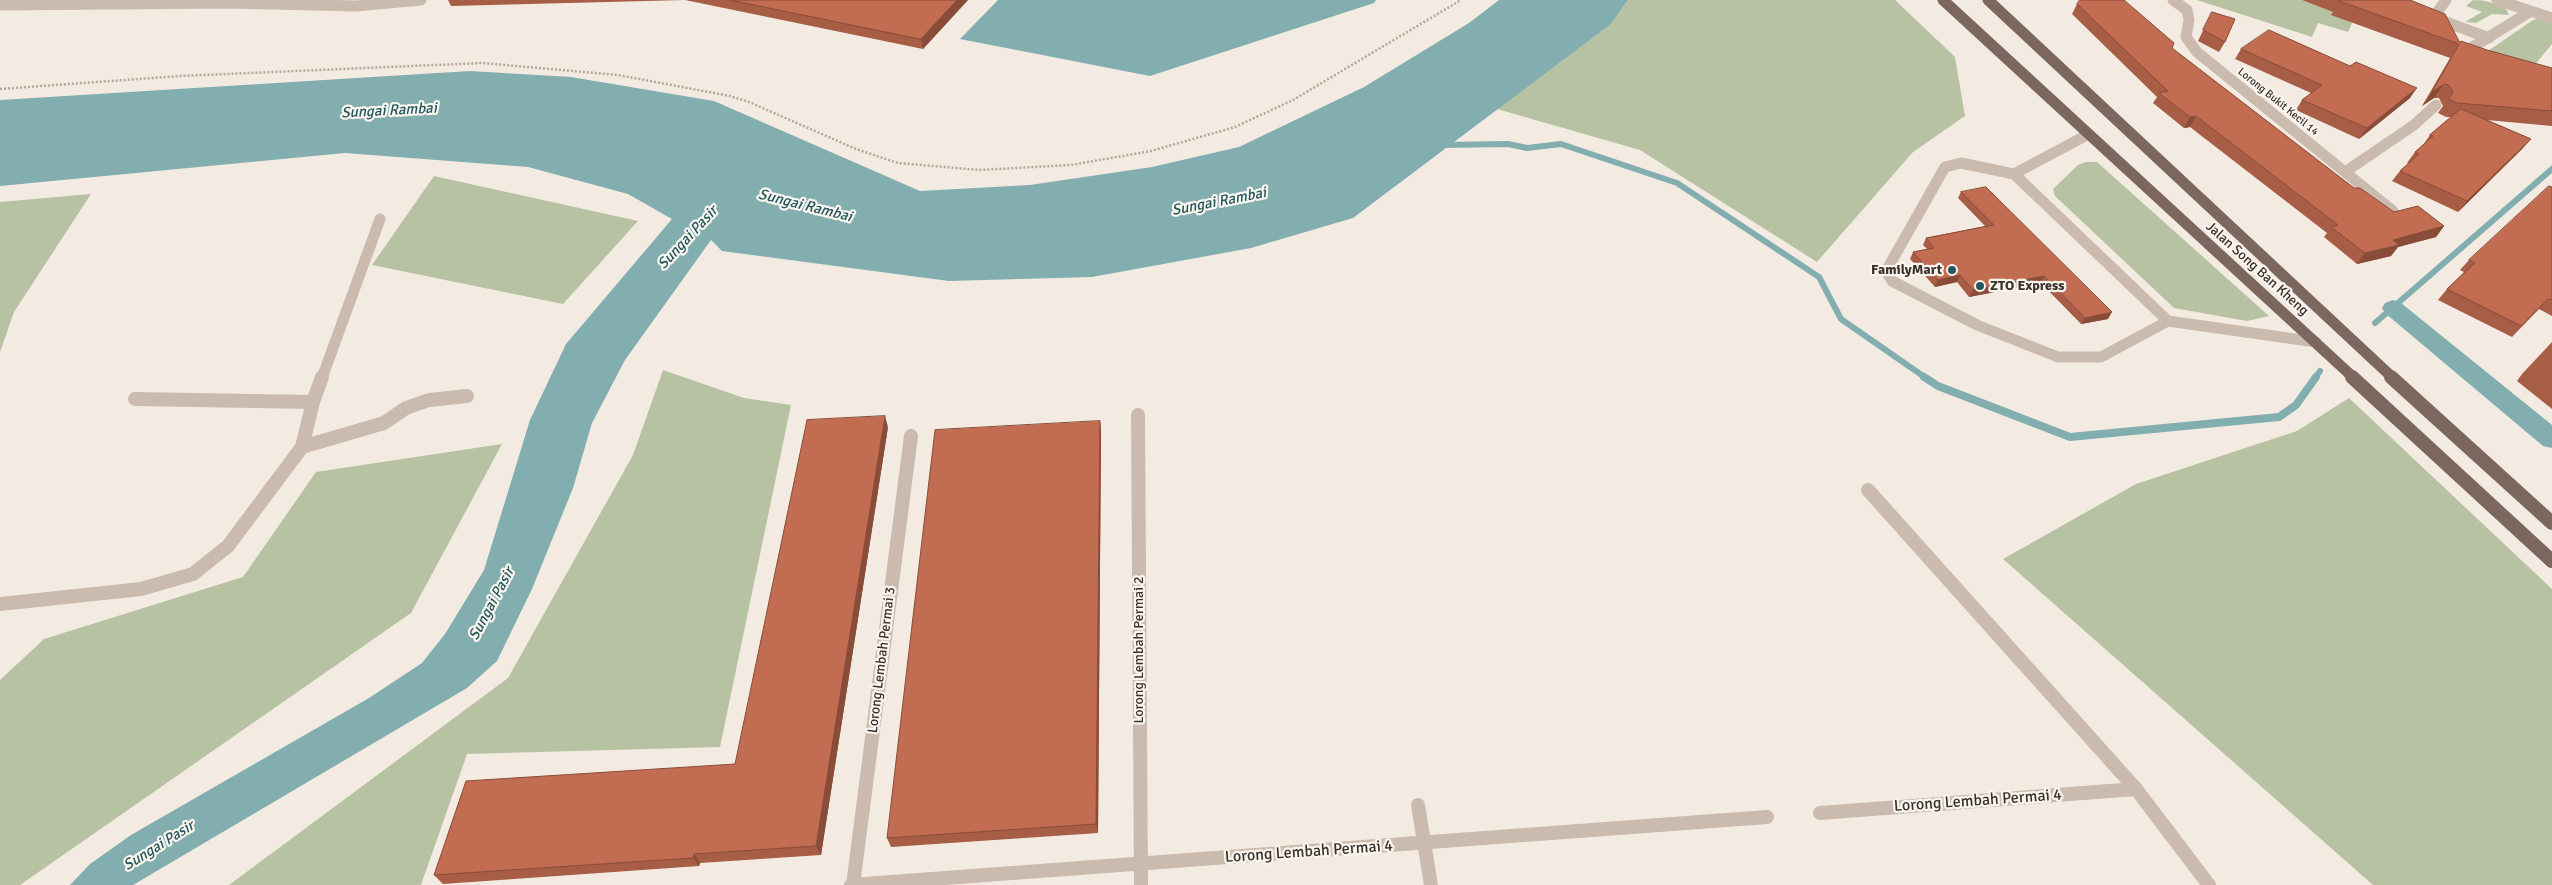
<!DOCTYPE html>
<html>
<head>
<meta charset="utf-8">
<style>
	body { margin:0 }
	canvas { display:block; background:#f3ebe2 }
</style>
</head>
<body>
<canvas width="2552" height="885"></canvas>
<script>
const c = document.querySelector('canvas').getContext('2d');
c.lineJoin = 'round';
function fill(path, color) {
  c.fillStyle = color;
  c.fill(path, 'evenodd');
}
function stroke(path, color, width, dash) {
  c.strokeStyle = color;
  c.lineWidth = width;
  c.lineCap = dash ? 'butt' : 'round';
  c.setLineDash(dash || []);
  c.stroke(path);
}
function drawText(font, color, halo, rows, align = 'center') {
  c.font = font + ' Signika,sans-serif';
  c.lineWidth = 4.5;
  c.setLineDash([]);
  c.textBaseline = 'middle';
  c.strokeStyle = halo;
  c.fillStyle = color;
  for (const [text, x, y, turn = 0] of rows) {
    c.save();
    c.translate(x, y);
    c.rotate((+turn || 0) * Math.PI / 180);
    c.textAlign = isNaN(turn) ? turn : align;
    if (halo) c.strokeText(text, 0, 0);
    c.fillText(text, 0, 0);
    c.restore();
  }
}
const green = new Path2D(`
	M1628 0H1895L1955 57 1965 116 1913 152 1817 262 1640 150 1497 109 1611 24Z
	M2197 0H2302L2334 12 2352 23 2348 32 2318 23 2312 37Z
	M2473 0C2485 0 2495 3 2506 9L2509 15 2492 14 2476 23 2465 22 2482 12 2466 6Z
	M2539 18 2552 22V44L2533 67 2488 51 2533 20Z
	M2086 162H2097L2269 316 2247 321 2174 308 2055 196 2053 189 2078 165Z
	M434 176 638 221 563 304 372 265Z
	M91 194 14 312 0 352V202Z
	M663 370 744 398 791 405 720 747 467 754 421 885H229L508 678 633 455Z
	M2349 398 2552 589V885H2373L2003 559 2136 484 2297 431Z
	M502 444 411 613 20 885H0V680L44 639 243 577 316 472Z`);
const water = new Path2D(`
	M998 0H1376L1374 3 1150 76 960 39Z
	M1499 0H1628L1611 24 1353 218 1251 248 1092 277 949 281 722 251 711 240 625 360 592 423 573 488 532 589 497 661 467 688 133 885H70L90 864 131 835 369 698 422 663 445 634 484 570 530 420 566 344 672 219 628 194 528 167 345 153 0 186V100L470 71 571 77 714 101 920 191 1030 185 1152 167 1239 147 1364 87 1469 23Z`);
const streamFar1 = new Path2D(`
	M1440 145 1508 144 1527 148 1561 144 1677 183 1819 277 1841 319 1926 378
	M2375 323 2552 169
	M2315 378 2320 371`);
const stream = new Path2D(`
	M1924 377 1938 386 2070 437 2279 417 2296 405 2316 377`);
const canal = new Path2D(`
	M2393 300 2401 303 2552 425V448L2543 446 2385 313 2382 308 2385 303Z`);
const path = new Path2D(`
	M0 89 180 76 482 63 618 75 730 96 749 102 856 149 898 163 979 170 1071 165 1151 151 1235 127 1293 100 1461 0`);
const minorFar1 = new Path2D(`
	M2173 0 2187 10 2189 20 2186 37 2197 52 2393 211
	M2497 0 2552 18
	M0 5 229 3 356 6 421 0
	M2433 18 2446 0
	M2435 18 2489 38
	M2480 57 2471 48 2531 11
	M1961 163 2014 174 2168 321 2101 357H2058L1977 325 1892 281 1886 271 1945 167Z
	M2345 172 2414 125 2436 105
	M2014 174 2087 135
	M2168 321 2316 342
	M322 378 380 219`);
const minor = new Path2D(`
	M135 399 313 402
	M1138 415 1141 885
	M302 447 384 423 406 408 429 400 467 396
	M1868 490 2136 789 2209 885
	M0 604 141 589 193 574 228 546 302 447 313 402 322 377
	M1418 805 1431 885
	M1820 813 2136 789
	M851 885 1767 817
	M853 885 911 436`);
const majorFar1 = new Path2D(`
	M1943 0 2354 378
	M1988 0 2393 378`);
const major = new Path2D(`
	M2352 377 2552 561
	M2391 377 2552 523`);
const wall = new Path2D(`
	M448 0H968L923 49 685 0 451 6Z
	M2302 0H2410L2460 43 2552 68V126L2487 120 2531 139 2522 149 2458 212 2392 181 2400 171 2408 164 2407 163 2415 152 2423 145 2430 135 2451 117H2446L2438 113 2443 106 2439 98H2434L2422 106 2450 58 2331 15 2333 12Z
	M2077 4 2172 48 2354 188 2394 212 2444 226 2436 237 2398 247 2391 256 2357 264 2324 237 2327 233 2190 127 2184 128 2153 103 2157 97 2072 14Z
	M2212 12 2225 42 2219 52 2198 41Z
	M2241 49 2410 98 2359 139 2296 110 2302 100 2311 93 2235 59Z
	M2552 187V316L2539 309 2512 337 2438 300 2447 289 2464 272 2460 270 2469 260Z
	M1961 192 2108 319 2081 324 2041 283 1969 297 1957 282 1935 287 1910 259 1913 252 1927 249 1923 245 1926 238 1985 226 1958 198Z
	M2552 342V409L2517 381 2522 374Z
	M1100 421 1101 431 1098 833 891 847 887 838Z
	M888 427 821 855 700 863 699 866 443 884 434 875 735 764Z`);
const shadedWall = new Path2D(`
	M957 0H968L923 49 921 39Z
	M2444 84 2434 98 2422 106 2432 92Z
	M2417 88 2410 98 2359 139 2367 128Z
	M2196 116 2190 127 2184 128 2190 117Z
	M2531 139 2522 149 2458 212 2467 201Z
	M2444 226 2436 237 2398 247 2391 256 2357 264 2365 253 2393 240Z
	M1960 275 1957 282 1935 287 1938 280Z
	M2044 276 2041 283 1969 297 1973 290Z
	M2112 312 2108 319 2081 324 2085 318Z
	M885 416 888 427 821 855 816 846Z
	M1100 421 1101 431 1098 833 1096 824Z
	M694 854 700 863 699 866 693 858Z`);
const building = new Path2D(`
	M730 0H957L921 39Z
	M2080 0H2124L2174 43 2172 48 2354 188H2360L2394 212 2418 206 2444 226 2393 240 2399 245 2365 253 2331 227 2338 225 2196 116 2190 117 2159 93 2168 91 2077 4Z
	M2341 0H2410L2445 14 2460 43 2461 41 2487 50 2552 68V111L2457 103 2448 99 2453 93 2449 85 2444 84 2432 92 2459 44 2339 1Z
	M2212 12 2235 19 2225 42 2203 30Z
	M2269 30 2350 66 2356 62 2417 88 2367 128 2302 100 2322 85 2241 49Z
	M2461 109 2531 139 2467 201 2400 171 2419 154 2415 152 2433 136 2430 135Z
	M2549 186 2552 187V300L2548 299 2521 326 2447 289 2475 263 2469 260Z
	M1986 187 2112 312 2085 318 2044 276 1973 290 1960 275 1938 280 1913 252 1934 248 1926 238 1994 225 1961 192Z
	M885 416 816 846 694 854 693 858 434 875 466 781 735 764 807 420Z
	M1100 421 1096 824 887 838 935 430Z`);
const markers = [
	[1952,270,5,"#22575b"],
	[1980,286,5,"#22575b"]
];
const farStreetnames = [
	["Lorong Bukit Kecil 14",2278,102,39]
];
const streetNames = [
	["Jalan Song Ban Kheng",2257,269,42],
	["Lorong Lembah Permai 2",1139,650,-90],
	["Lorong Lembah Permai 3",882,660,-83]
];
const poiNames = [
	["FamilyMart",1942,270],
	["ZTO Express",1990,286,"left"]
];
const waterNames = [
	["Sungai Rambai",389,111,-3],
	["Sungai Rambai",1219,202,-11],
	["Sungai Rambai",805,206,14],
	["Sungai Pasir",688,238,-47],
	["Sungai Pasir",492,604,-62],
	["Sungai Pasir",159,846,-32]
];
const nearStreetnames = [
	["Lorong Lembah Permai 4",1978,801,-4],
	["Lorong Lembah Permai 4",1309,852,-4]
];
fill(green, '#b7c2a2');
fill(water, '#82aeaf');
stroke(streamFar1, '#82aeaf', 6);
stroke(stream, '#82aeaf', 8);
fill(canal, '#82aeaf');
stroke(path, '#b7a598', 2.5, [2, 2]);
stroke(minorFar1, '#cbbbae', 11);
stroke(minor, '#cbbbae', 14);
stroke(majorFar1, '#7b675e', 11);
stroke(major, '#7b675e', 14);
fill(wall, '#a75d46');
fill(shadedWall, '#884c39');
fill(building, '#c26c51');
stroke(building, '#884c39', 1);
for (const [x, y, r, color] of markers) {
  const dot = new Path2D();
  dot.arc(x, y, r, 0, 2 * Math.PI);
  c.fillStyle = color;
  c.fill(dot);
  stroke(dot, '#faf5ef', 2);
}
drawText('11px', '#3a302c', '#faf5ef', farStreetnames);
drawText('14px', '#3a302c', '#faf5ef', streetNames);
drawText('bold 14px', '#3a302c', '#faf5ef', poiNames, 'right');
drawText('italic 15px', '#22575b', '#faf5ef', waterNames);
drawText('16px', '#3a302c', '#faf5ef', nearStreetnames);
</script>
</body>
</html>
